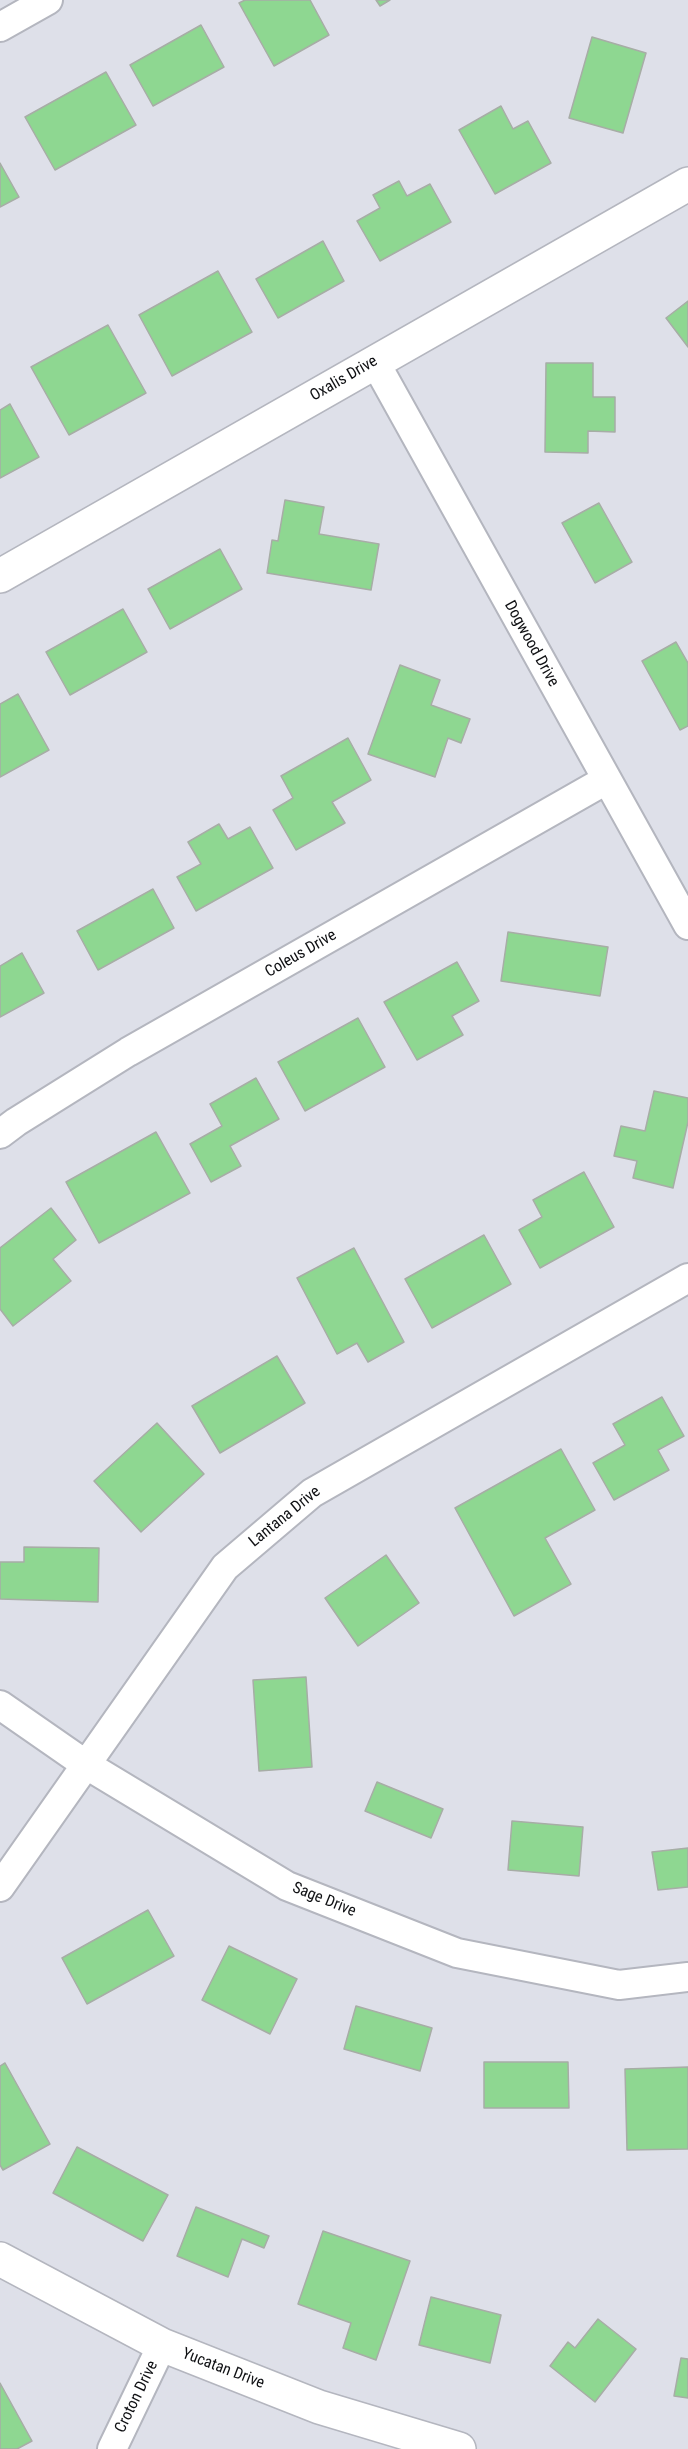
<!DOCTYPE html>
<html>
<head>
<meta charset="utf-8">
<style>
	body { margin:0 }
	canvas { display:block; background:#dee0e9 }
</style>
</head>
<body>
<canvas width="688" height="2449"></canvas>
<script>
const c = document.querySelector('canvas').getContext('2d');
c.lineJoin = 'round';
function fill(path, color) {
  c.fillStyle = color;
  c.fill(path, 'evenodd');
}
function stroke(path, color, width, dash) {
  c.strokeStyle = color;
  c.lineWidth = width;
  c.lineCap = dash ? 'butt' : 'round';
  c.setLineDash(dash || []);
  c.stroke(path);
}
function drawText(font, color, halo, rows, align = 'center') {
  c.font = font + ' "Roboto Condensed",sans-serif';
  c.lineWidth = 5;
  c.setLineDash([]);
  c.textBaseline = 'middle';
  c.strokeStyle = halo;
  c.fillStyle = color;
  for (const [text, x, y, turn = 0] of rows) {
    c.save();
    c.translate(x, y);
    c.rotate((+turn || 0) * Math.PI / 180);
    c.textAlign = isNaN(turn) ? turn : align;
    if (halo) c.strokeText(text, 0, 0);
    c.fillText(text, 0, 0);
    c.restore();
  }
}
const building = new Path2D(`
	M245 0H310L329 35 274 66 239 3Z
	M376 0H390L380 6Z
	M201 25 224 67 153 106 130 65Z
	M592 37 646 53 623 133 569 118Z
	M106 72 136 125 55 170 25 117Z
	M501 106 513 129 528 121 551 163 495 194 459 130Z
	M0 163 19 197 0 207Z
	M399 181 407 196 430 184 451 222 380 261 357 221 380 208 373 195Z
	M323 241 344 281 278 318 256 279Z
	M218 271 252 332 172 376 139 315Z
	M688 301V347L666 318Z
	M108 325 146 393 69 435 31 367Z
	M546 363H593V397H615V432L588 431V453L545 452Z
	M10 404 39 457 0 478V410Z
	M285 500 324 507 319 534 379 544 371 590 267 573 272 540 278 541Z
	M599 503 632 562 595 583 562 523Z
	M220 549 242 589 170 629 148 589Z
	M123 609 147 652 70 695 46 652Z
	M676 642 688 663V726L680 730 642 661Z
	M400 665 440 680 431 705 470 719 461 743 448 738 435 777 368 754Z
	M18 694 49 750 0 777V704Z
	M348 738 371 780 332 802 345 823 296 850 273 810 293 798 281 776Z
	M219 824 228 839 250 827 273 868 196 911 177 877 201 864 188 842Z
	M153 889 174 928 98 970 77 931Z
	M508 932 608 947 600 996 501 981Z
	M22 953 44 993 0 1017V966Z
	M457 962 479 1001 452 1016 463 1035 417 1060 384 1002Z
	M358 1018 385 1067 305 1111 278 1062Z
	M256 1078 279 1119 230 1146 241 1166 211 1182 190 1144 222 1126 210 1104Z
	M654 1091 688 1098V1122L673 1188 633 1178 637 1161 614 1156 621 1126 645 1131Z
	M156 1132 190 1193 99 1243 66 1182Z
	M584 1172 614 1227 540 1268 519 1230 542 1217 533 1200Z
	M51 1208 76 1240 53 1259 71 1281 13 1326 0 1309V1248Z
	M484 1235 511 1284 432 1328 405 1279Z
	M354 1248 404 1342 368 1362 357 1343 337 1354 297 1278Z
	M277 1356 305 1403 220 1453 192 1406Z
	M662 1397 684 1436 658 1450 669 1470 614 1500 593 1463 625 1445 613 1424Z
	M157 1423 204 1474 141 1532 94 1481Z
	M561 1449 595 1510 545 1538 571 1584 514 1616 455 1508Z
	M24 1547 99 1548 98 1602 0 1599V1562H24Z
	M386 1555 419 1603 358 1646 325 1598Z
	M306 1677 312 1767 259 1771 253 1680Z
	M377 1782 443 1809 431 1838 365 1811Z
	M512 1821 583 1827 579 1876 508 1870Z
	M688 1848V1887L658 1890 652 1852Z
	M148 1910 174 1956 87 2004 62 1958Z
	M229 1946 297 1979 270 2034 202 2000Z
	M356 2006 432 2028 420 2071 344 2049Z
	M484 2062H568L569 2108H484Z
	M5 2063 50 2144 3 2170 0 2165V2066Z
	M688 2067V2149L627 2150 625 2069Z
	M77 2147 168 2195 143 2241 53 2193Z
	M196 2207 269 2236 264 2248 242 2239 228 2277 177 2256Z
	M323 2231 410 2261 376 2360 343 2348 351 2323 298 2304Z
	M431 2297 501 2315 490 2363 419 2345Z
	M598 2319 636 2349 595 2402 550 2366 568 2342 575 2348Z
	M681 2358 688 2359V2398L674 2396Z
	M0 2383 32 2441 17 2449H0Z`);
const street = new Path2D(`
	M0 27 48 0
	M375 362 688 925
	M0 1134 16 1122 128 1052 606 780
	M0 1705 85 1764 287 1886 457 1953 619 1985 688 1977
	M0 1887 225 1567 312 1493 688 1278
	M112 2449 162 2345`);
const secondary = new Path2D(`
	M0 576 688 184
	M0 2259 162 2345 319 2407 459 2449`);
const streetNames = [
	["Oxalis Drive",344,379,-30],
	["Dogwood Drive",531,644,61],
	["Coleus Drive",301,954,-30],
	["Lantana Drive",285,1517,-39],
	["Sage Drive",324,1900,22],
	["Yucatan Drive",223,2369,21],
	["Croton Drive",137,2397,-64]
];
fill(building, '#8ed791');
stroke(building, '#a7ada6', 1.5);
stroke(street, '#b4b6bf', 32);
stroke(secondary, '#b4b6bf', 36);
stroke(street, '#fff', 28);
stroke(secondary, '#fff', 33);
drawText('16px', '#0f1013', '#fff', streetNames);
</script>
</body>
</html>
